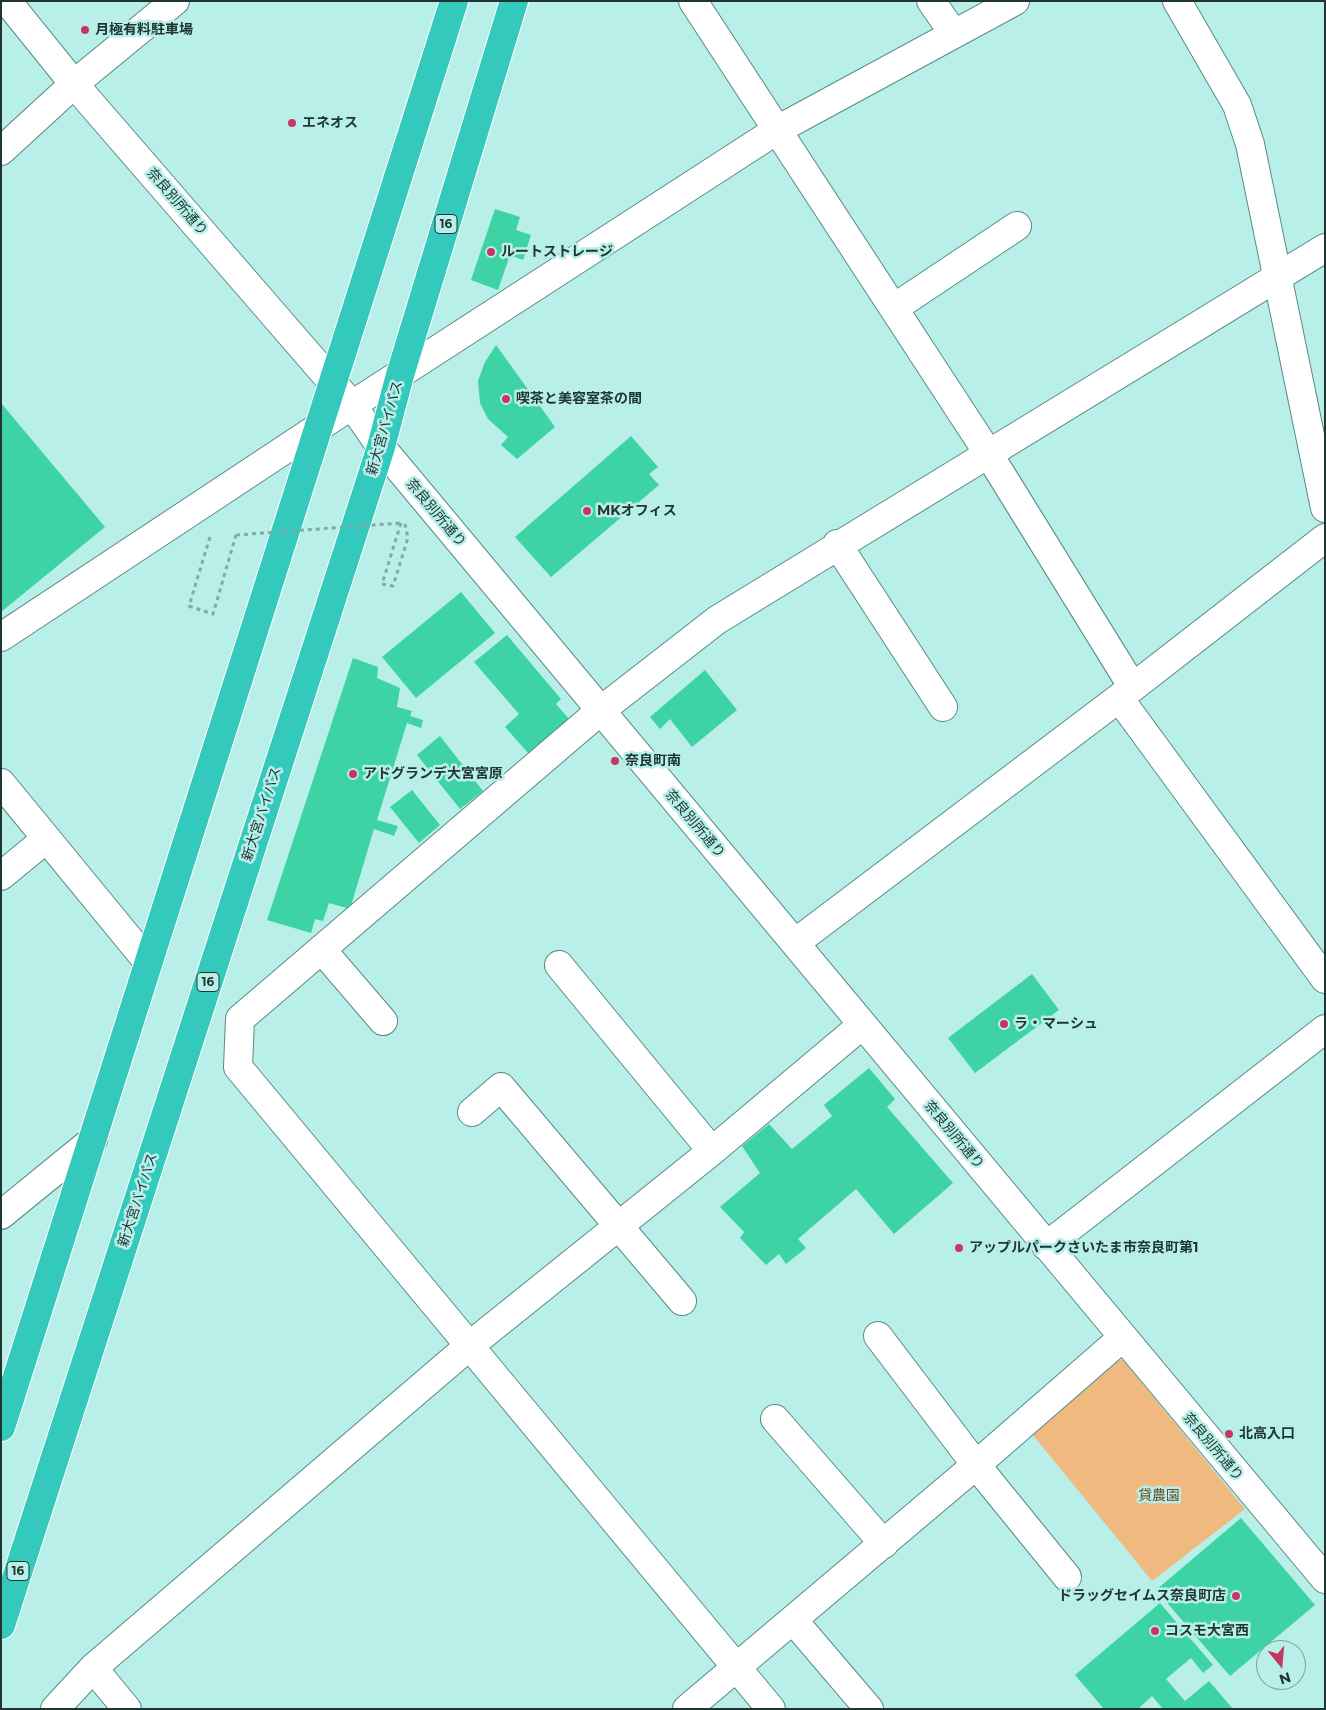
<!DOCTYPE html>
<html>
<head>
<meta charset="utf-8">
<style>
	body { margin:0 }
	#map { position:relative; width:1326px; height:1710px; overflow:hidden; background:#b8efe8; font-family:Montserrat,sans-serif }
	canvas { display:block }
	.frame { position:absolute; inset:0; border:2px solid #1f3532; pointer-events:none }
	.north { position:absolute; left:1256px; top:1640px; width:50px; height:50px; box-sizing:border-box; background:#b8efe8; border:1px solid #7ba59f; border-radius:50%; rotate:163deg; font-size:14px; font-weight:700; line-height:20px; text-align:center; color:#1f3532 }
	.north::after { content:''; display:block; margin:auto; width:18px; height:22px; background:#c53762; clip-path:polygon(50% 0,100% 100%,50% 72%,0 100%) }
</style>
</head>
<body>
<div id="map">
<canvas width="1326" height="1710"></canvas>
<div class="frame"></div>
<div class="north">N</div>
</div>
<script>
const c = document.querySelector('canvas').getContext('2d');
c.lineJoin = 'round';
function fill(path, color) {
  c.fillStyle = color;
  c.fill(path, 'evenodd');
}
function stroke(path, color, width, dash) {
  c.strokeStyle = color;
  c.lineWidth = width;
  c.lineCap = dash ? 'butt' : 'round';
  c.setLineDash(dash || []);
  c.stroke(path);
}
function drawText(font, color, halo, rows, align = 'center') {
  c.font = font + ' Montserrat,"Noto Sans JP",sans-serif';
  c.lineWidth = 5;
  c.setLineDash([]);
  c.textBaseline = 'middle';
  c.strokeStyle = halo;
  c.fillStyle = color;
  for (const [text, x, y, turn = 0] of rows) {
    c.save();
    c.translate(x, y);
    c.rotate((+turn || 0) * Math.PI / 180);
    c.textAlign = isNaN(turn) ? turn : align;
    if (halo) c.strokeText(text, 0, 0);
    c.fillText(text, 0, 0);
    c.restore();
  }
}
const green = new Path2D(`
	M1123 1360 1245 1509 1152 1581 1028 1429 1105 1361Z`);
const building = new Path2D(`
	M495 209 520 217 516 230 531 235 523 260 510 255 498 290 471 280Z
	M496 345 555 427 517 459 501 445 508 437 488 419 480 403 478 381 485 362Z
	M1 403 105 527 1 612Z
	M631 436 658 467 649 474 659 485 551 577 515 537Z
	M461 592 495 633 416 698 382 657Z
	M507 635 561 699 556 704 569 719 529 754 505 727 519 714 474 662Z
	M353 658 378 667 377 678 400 688 397 707 412 711 410 716 423 720 421 728 407 723 377 820 398 826 394 836 374 829 350 909 329 903 323 921 315 919 311 933 267 920Z
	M705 670 737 710 692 747 670 719 660 729 650 717Z
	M440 736 483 791 460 809 417 755Z
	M412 790 440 825 419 843 390 807Z
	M1032 974 1059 1010 975 1073 948 1038Z
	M869 1068 895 1099 887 1107 953 1183 894 1234 856 1189 798 1239 806 1248 786 1264 779 1254 766 1265 740 1238 744 1232 720 1207 760 1173 742 1146 769 1124 792 1149 832 1116 824 1105Z
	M1241 1518 1315 1605 1230 1676 1156 1590Z
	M1160 1603 1213 1665 1203 1673 1191 1658 1166 1679 1185 1701 1209 1681 1233 1709H1163L1152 1696 1138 1709H1104L1075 1675Z`);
const path = new Path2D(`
	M401 523 382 584 393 586 408 538 405 524
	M210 537 189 606 213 614 236 535`);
const minor = new Path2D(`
	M7 1 74 84 352 405 381 447 407 478 1325 1579
	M693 1 988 453 1132 686
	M931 1 954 34
	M1177 1 1237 105 1250 144 1325 508
	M1 151 74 84 175 1
	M894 308 1017 226
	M837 544 943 707
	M1 637 352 405 777 130 1015 1
	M1119 698 1325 979
	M1 783 148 962
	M1 876 46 839
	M795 943 1119 698 1325 538
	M322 950 383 1021
	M559 965 712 1151
	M472 1112 501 1087 682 1301
	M1 1215 93 1140
	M1046 1246 1325 1029
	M878 1336 976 1465 1067 1577
	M775 1419 884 1544
	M793 1620 869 1709
	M93 1668 127 1709
	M55 1709 93 1668 468 1347 712 1151 862 1025
	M687 1709 976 1465 1122 1338
	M771 1709 238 1067 240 1019 600 711 717 620 1325 248`);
const highway = new Path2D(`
	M1 1427 454 1
	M1 1625 381 447 400 375 514 1`);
const pathBridge = new Path2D(`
	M236 535 401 523`);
const markers = [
	[85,30,5,"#c53762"],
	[292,123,5,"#c53762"],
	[491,252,5,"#c53762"],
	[506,399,5,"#c53762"],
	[587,511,5,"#c53762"],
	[615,761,5,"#c53762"],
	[353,774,5,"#c53762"],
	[1004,1024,5,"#c53762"],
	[959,1248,5,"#c53762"],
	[1229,1434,5,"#c53762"],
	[1236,1596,5,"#c53762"],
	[1155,1631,5,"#c53762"]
];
const shields = [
	[446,224,22],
	[208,982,22],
	[18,1571,22]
];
const shieldNames = [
	["16",446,224],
	["16",208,982],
	["16",18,1571]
];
const poiNames = [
	["月極有料駐車場",95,30],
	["エネオス",302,123],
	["ルートストレージ",501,252],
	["喫茶と美容室茶の間",516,399],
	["MKオフィス",597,511],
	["奈良町南",625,761],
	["アドグランデ大宮宮原",363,774],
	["ラ・マーシュ",1014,1024],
	["アップルパークさいたま市奈良町第1",969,1248],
	["北高入口",1239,1434],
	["ドラッグセイムス奈良町店",1226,1596,"right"],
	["コスモ大宮西",1165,1631]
];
const streetNames = [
	["奈良別所通り",177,202,49],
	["新大宮バイパス",385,428,-74],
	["奈良別所通り",436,513,50],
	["新大宮バイパス",262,814,-72],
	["奈良別所通り",695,824,50],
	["奈良別所通り",954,1135,50],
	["新大宮バイパス",138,1200,-72],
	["奈良別所通り",1213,1447,50]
];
const parkNames = [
	["貸農園",1159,1496]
];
fill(green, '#efb980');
fill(building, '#3ed3a4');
stroke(minor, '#578b86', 30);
stroke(highway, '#fff', 30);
stroke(path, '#80aba5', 3, [4, 4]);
stroke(minor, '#fff', 28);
stroke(highway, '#33c9bd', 28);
stroke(pathBridge, '#80aba5', 3, [4, 4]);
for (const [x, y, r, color] of markers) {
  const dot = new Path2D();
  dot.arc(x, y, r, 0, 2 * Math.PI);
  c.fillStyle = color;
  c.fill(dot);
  stroke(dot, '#b8efe8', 2);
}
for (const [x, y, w] of shields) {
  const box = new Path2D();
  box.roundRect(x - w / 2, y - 9.5, w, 19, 4);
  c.fillStyle = '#b8efe8';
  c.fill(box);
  stroke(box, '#1f3532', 1);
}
drawText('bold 12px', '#1f3532', null, shieldNames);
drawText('bold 14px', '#1f3532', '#b8efe8', poiNames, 'left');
drawText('14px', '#1f3532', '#b8efe8', streetNames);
drawText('14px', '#6e4c28', '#b8efe8', parkNames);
</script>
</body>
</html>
